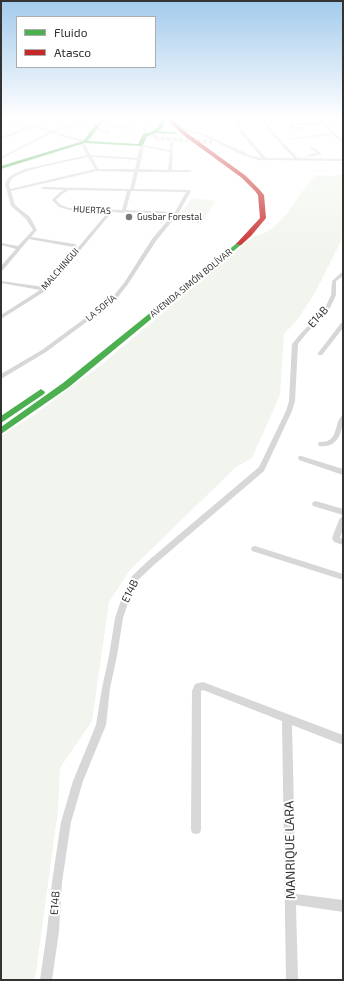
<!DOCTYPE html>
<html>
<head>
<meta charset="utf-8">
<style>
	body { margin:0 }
	#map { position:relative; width:344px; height:981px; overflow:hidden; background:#fff; font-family:"Exo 2",sans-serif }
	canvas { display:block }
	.frame { position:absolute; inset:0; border:2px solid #333; pointer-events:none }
	.legend { position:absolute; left:16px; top:16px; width:140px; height:52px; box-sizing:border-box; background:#fff; border:1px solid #adadad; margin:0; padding:5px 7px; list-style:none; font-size:12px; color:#333 }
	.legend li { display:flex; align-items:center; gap:8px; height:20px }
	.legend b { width:20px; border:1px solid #adadad }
</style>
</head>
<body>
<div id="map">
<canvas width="344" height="981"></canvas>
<div class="frame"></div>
<ul class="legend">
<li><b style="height:5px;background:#4caf50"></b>Fluido</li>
<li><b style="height:5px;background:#c62828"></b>Atasco</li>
</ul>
</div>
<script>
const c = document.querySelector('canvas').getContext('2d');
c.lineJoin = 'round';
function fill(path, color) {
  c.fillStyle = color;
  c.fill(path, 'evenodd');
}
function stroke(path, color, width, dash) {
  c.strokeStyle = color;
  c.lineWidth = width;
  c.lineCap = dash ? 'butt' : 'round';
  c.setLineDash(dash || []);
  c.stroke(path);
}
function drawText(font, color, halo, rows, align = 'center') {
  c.font = font + ' "Exo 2",sans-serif';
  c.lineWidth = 4;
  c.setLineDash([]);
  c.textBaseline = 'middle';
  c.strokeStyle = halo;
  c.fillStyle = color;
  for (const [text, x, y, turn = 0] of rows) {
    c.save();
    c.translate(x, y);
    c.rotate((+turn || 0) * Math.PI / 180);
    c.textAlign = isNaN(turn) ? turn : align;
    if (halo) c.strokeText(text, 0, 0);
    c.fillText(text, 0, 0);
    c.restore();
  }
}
const green = new Path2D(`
	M164 134 175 135 184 143 157 141Z
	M343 174V229L341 241 315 293 297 320 284 334 280 395 252 458 236 467 130 570 109 602 92 721 60 768 58 810 35 980H1V436L35 414 96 369 253 237C258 235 265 233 270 230 290 216 299 191 316 175L333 176Z
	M192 198 216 201 201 224 176 220Z`);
const streetTunnel = new Path2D(`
	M155 138 212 142`);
const street = new Path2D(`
	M4 119H11L31 125 47 119H50L35 126 51 131 78 120 77 119H80L98 124 97 126 81 121 55 132 86 141V143H84L91 155 137 158 140 146H138V144L170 150V143L173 142 172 170H190L192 171 190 172H138L134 189 189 190 191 191 178 214 156 241 128 284 115 301 46 352 1 379V374L42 350 111 299 124 283 152 239 173 214 125 212 123 213 112 212 47 290 1 319V315L40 290 1 283V281L44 287 71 255 69 254 73 247 29 239 3 270H1V266L16 249 1 245V243L18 246 33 230 26 219 11 206 5 184 8 178 15 173 25 169 87 155 80 142 52 133 1 159V157L49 132 32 127 12 136 1 138V136L10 134 28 126 9 121 8 119 1 123V121ZM144 147 170 152 168 170 139 169ZM88 157 95 169 10 189C9 186 9 182 11 180 19 169 73 161 88 157ZM92 157 137 160 135 169H98ZM97 171 134 172 130 189 43 187 41 188 43 189 65 190 60 192 52 200 59 207 69 210 108 212 76 250 77 247 75 244 31 237 37 230 30 217 15 205 11 191ZM69 190 127 191 122 210 69 208 61 205 56 200 62 194ZM131 191H132L186 192 175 212 126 210Z
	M103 119 118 126 135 128 133 129 116 128 102 121Z
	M182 119H185C183 123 178 127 174 127V125Z
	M234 119H236L245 134 266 158H294L272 135 262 119H264L274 133 298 158 343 159V161L268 160C252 164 217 141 201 135 193 132 184 132 176 128L178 127 202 133 252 156 262 158 242 135Z
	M320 119 343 140V143L333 135 293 139 291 138 331 133 322 125H293V127H304L306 128 304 129H292L290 128 289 124 291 123H321L318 120Z
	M326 119H330L343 124V126Z
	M145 126 147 127V134L157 135 158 137 144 136 143 127Z
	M94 128 109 130 111 131 107 135 105 134 107 132 93 130Z
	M311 147H313L322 154 308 157V155L317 153 311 149Z
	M341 273H343V276L336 281V295L331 306 326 313 306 334 298 344 295 401 292 411 264 471 155 564 138 580 131 594 123 618 117 656 110 688 106 725 83 781 71 822 62 882 59 931 52 980H40L47 931 52 882 61 822 73 781 96 725 102 688 109 656 115 618 123 594 132 576 149 560 259 467 286 411 289 401 292 344 302 332 318 316 326 306 331 295 332 281Z
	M343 322V328L322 355H318V353L341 323Z
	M343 415C343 430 339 449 319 446L318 444 319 442C322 442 326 442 329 440 338 435 335 420 343 415Z
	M299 456H301L343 469V475L299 460 298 458Z
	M316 501 343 509V515L313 506 312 504 313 502Z
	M343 517V529L340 538 343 539V545L334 542 332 538 339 520 340 518Z
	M255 546 343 574V580L252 551 251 549 252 547Z
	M203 682 343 735V745L292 725 296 894 343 900V912L296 905 298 980H286L282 721 203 690 201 691V829L200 833 196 834 192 833 191 829 192 691 195 684Z`);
const fast = new Path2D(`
	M101 119H105L88 141 138 144 143 134C153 132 159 129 161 119H165L164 126 159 131 178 133 176 134 157 133 147 136 143 145 139 146 85 143 1 169V166L83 141Z
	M237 243 242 244 69 387 1 434V427L63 383Z
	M41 389 45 392 44 394 1 423V416Z`);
const jam = new Path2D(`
	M167 119H171L187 133 246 176 259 189 264 195 266 218 251 236 241 245 236 244 260 218 258 195 255 191 242 178 183 135Z`);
const markers = [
	[129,217,4,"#7a7a7a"]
];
const farStreetnames = [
	["HUERTAS",92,210,3],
	["MALCHINGUI",60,269,-49],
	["AVENIDA SIMÓN BOLÍVAR",191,283,-39],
	["LA SOFÍA",101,308,-39]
];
const farPoinames = [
	["Gusbar Forestal",137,217]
];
const streetNames = [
	["E14B",318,317,-48],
	["E14B",130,591,-64],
	["E14B",55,903,-86]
];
const nearStreetnames = [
	["MANRIQUE LARA",290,850,-91]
];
fill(green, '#f1f5ed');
stroke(streetTunnel, '#d6d6d6', 4, [4, 2]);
fill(street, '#d7d7d7');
fill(fast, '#4caf50');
fill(jam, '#c62828');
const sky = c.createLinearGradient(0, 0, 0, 256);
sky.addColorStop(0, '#a3caec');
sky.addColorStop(0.46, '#fff');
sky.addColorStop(1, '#ffffff00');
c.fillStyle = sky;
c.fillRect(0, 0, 344, 256);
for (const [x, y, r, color] of markers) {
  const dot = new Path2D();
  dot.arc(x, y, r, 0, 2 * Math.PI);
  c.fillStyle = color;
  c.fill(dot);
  stroke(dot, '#fff', 1.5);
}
drawText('9px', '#333', '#fff', farStreetnames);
drawText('9px', '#333', '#fff', farPoinames, 'left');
drawText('11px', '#333', '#fff', streetNames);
drawText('13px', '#333', '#fff', nearStreetnames);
</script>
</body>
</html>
